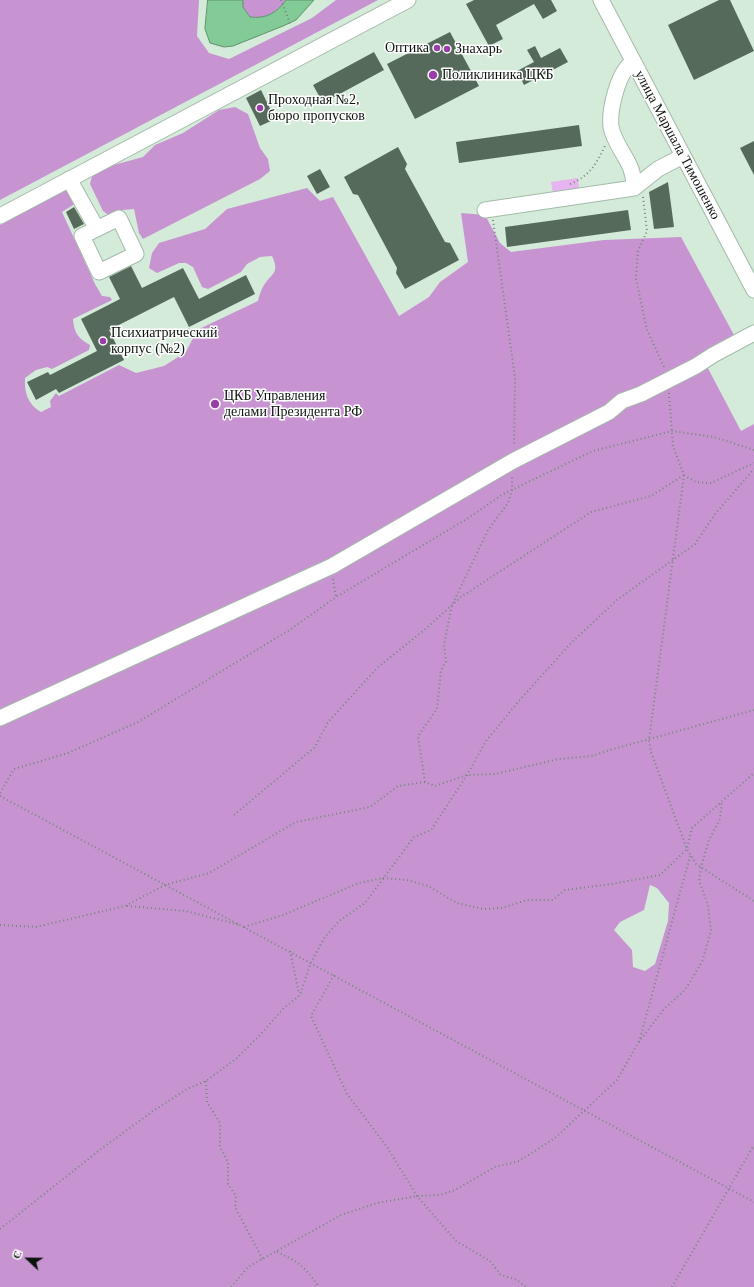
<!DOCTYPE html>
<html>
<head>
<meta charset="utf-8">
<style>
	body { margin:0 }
	#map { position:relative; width:754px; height:1287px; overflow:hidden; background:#d4ebd9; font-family:Georgia,serif }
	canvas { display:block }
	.north { position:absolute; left:8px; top:1239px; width:40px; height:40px; -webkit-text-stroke:3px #fff; paint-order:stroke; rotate:292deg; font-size:11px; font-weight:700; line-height:16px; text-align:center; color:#0b130d }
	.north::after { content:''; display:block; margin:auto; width:14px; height:18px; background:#0b130d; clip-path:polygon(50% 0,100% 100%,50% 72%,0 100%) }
</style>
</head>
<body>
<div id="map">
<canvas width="754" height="1287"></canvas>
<div class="north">С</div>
</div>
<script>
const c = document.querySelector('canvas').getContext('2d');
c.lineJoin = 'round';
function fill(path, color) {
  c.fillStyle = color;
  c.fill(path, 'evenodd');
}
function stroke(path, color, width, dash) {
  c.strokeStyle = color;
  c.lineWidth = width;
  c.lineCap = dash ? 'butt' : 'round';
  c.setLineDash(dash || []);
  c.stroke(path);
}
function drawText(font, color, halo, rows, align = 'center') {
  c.font = font + ' Georgia,serif';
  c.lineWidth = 3;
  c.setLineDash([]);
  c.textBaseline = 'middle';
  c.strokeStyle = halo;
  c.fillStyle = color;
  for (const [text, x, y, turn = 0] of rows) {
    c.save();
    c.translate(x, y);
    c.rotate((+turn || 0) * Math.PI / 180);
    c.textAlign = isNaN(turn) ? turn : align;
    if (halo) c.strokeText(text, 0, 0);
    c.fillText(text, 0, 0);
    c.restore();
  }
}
const green = new Path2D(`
	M578 178 579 189 553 194 551 182Z`);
const forest = new Path2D(`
	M0 0H199L197 36 209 53 229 59 312 18 336 0H378L0 200Z
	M243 0H286C277 13 266 19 250 17L243 7Z
	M235 107 248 114 260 148 268 159 270 171 260 179 143 239 139 233 134 209 123 210 110 216 103 211 90 184 92 176 110 166 143 157 155 145 183 133 219 110Z
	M307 188 320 201 333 197 399 316 429 297 440 282 468 262 461 213 485 215 500 243 511 252 604 240 681 237 734 335 703 359 741 431 754 424V1287H0V225L67 189 78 198 73 205 62 212 95 284 102 296 110 297 112 300 73 319C74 333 78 338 90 345L89 350 52 369 47 367 36 370 25 378C24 392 28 405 41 412L51 407 50 401 56 393 59 396 119 365 136 373 164 366 186 352 197 330 258 301C259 296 261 290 264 285 272 273 280 273 272 256L260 257 247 264 241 272 208 289 202 287 193 267 186 263H179L157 273 149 268 152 253 159 243 205 229 227 209ZM650 885 657 888 669 903 668 921 655 964 645 971 633 967 632 950 614 930 620 922 644 910Z`);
const water = new Path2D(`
	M208 0H243V7L250 17C266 19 277 13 286 0H314L296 20 283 26 233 46 224 47 210 43 205 29Z`);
const building = new Path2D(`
	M474 0H551L557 11 543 19 534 4 496 25 503 39 489 46 466 4Z
	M719 0H730L754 51 694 80 668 25Z
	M450 32 479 86 415 119 387 64Z
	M535 46 541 58 560 48 568 62 524 85 517 71 534 62 527 50Z
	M374 52 384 70 323 103 313 85Z
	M261 90 275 119 260 126 246 98Z
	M579 125 582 146 459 163 456 142Z
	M754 141V175L740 148Z
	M398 147 407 164 405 169 445 242 450 243 459 260 405 289 396 273 397 268 358 195 353 194 344 177Z
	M320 169 330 187 317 194 307 176Z
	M668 182 674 227 654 229 649 192Z
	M74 207 84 224 74 229 66 212Z
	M628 210 631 230 507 247 505 227Z
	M131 266 142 288 183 268 199 299 246 275 255 294 189 327 174 297 109 330 124 360 59 393 56 389 36 400 27 382 48 372 50 375 97 351 81 319 120 299 109 277Z`);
const path = new Path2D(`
	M281 0 291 26
	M570 184C590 176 596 164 605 146
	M643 197 647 231 638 251 636 279 647 330 665 369
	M493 220 515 378 514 446
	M669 393 673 446 684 475 649 740 651 752 687 849 696 864 754 901
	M684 475 696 482 711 483 754 463
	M333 579 336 597
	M425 782 418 736 437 709 441 670 446 662 444 645 452 605 488 530 508 503 512 490V475
	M0 793 14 769 68 753 138 722 291 629 336 597 470 517 503 494 593 451 672 431 714 437 754 450
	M0 796 754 1202
	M234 815 315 747 328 722 378 667 423 631 461 597 591 512 651 496 684 475
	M127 906 186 911 240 925
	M0 925 36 927 125 906 165 885 209 873 296 822 370 807 398 786 425 782 435 786 467 775 495 774 559 759 592 756 610 750 754 710
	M244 927 283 915 359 883 383 878 407 880 428 886 457 903 483 909 502 908 527 900H553L565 890 612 884 660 875 687 849 692 828 754 773
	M290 951 299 993
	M334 975 311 1016 347 1094 387 1147 417 1196 456 1241 490 1261 501 1275 517 1280 526 1287
	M639 1042 690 856
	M206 1081 207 1102 220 1123V1147L228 1162V1184L236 1196 235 1207 263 1260
	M0 1229 101 1149 153 1111 187 1089 206 1081 237 1058 260 1035 283 1009 300 995 311 962 325 937 339 921 365 903 414 837 431 830 467 775 486 741 518 702 571 643 617 600 695 544 715 514 754 469
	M277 1252C298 1261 306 1268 319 1287
	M231 1287 248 1267 341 1215 377 1203 417 1196 440 1195 455 1190 495 1167 519 1161 555 1138 617 1080 638 1043 664 1009 685 990 702 962 711 931 708 905 699 881 701 867 709 840 720 819 722 801
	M672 1287 754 1145`);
const minor = new Path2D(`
	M601 0 754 290
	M69 179 97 229
	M634 188 658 169 683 156
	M485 210 634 188C634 182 633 175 631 169 626 155 614 143 611 127 609 110 618 71 633 62
	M0 216 408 0
	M119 218 136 254 99 272 82 236Z
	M0 718 332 566 513 461 609 412 622 401 641 394 696 366 713 355 754 333`);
const markers = [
	[437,48,4,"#983ea9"],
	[447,49,4,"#983ea9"],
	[433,75,5,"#983ea9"],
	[260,108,4,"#983ea9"],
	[103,341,4,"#983ea9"],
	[215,404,5,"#983ea9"]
];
const poiNames = [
	["Оптика",429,48,"right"],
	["Знахарь",455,49],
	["Поликлиника ЦКБ",442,75],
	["Проходная №2,",268,100],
	["бюро пропусков",268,116],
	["Психиатрический",111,333],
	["корпус (№2)",111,349],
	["ЦКБ Управления",224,396],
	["делами Президента РФ",224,412]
];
const streetNames = [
	["улица Маршала Тимошенко",677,145,62]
];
fill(green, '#e6b5ef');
fill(forest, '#c794d1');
fill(water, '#82ca96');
stroke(water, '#5e936d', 1);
fill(building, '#556a5a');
stroke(minor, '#a4bba9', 17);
stroke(path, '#76867a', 2, [1, 3]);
stroke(minor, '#fff', 15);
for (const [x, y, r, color] of markers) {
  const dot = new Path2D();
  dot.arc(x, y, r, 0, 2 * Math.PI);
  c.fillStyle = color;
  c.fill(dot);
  stroke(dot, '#fff', 1.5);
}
drawText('14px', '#0b130d', '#fff', poiNames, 'left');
drawText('14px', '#0b130d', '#fff', streetNames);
</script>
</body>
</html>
